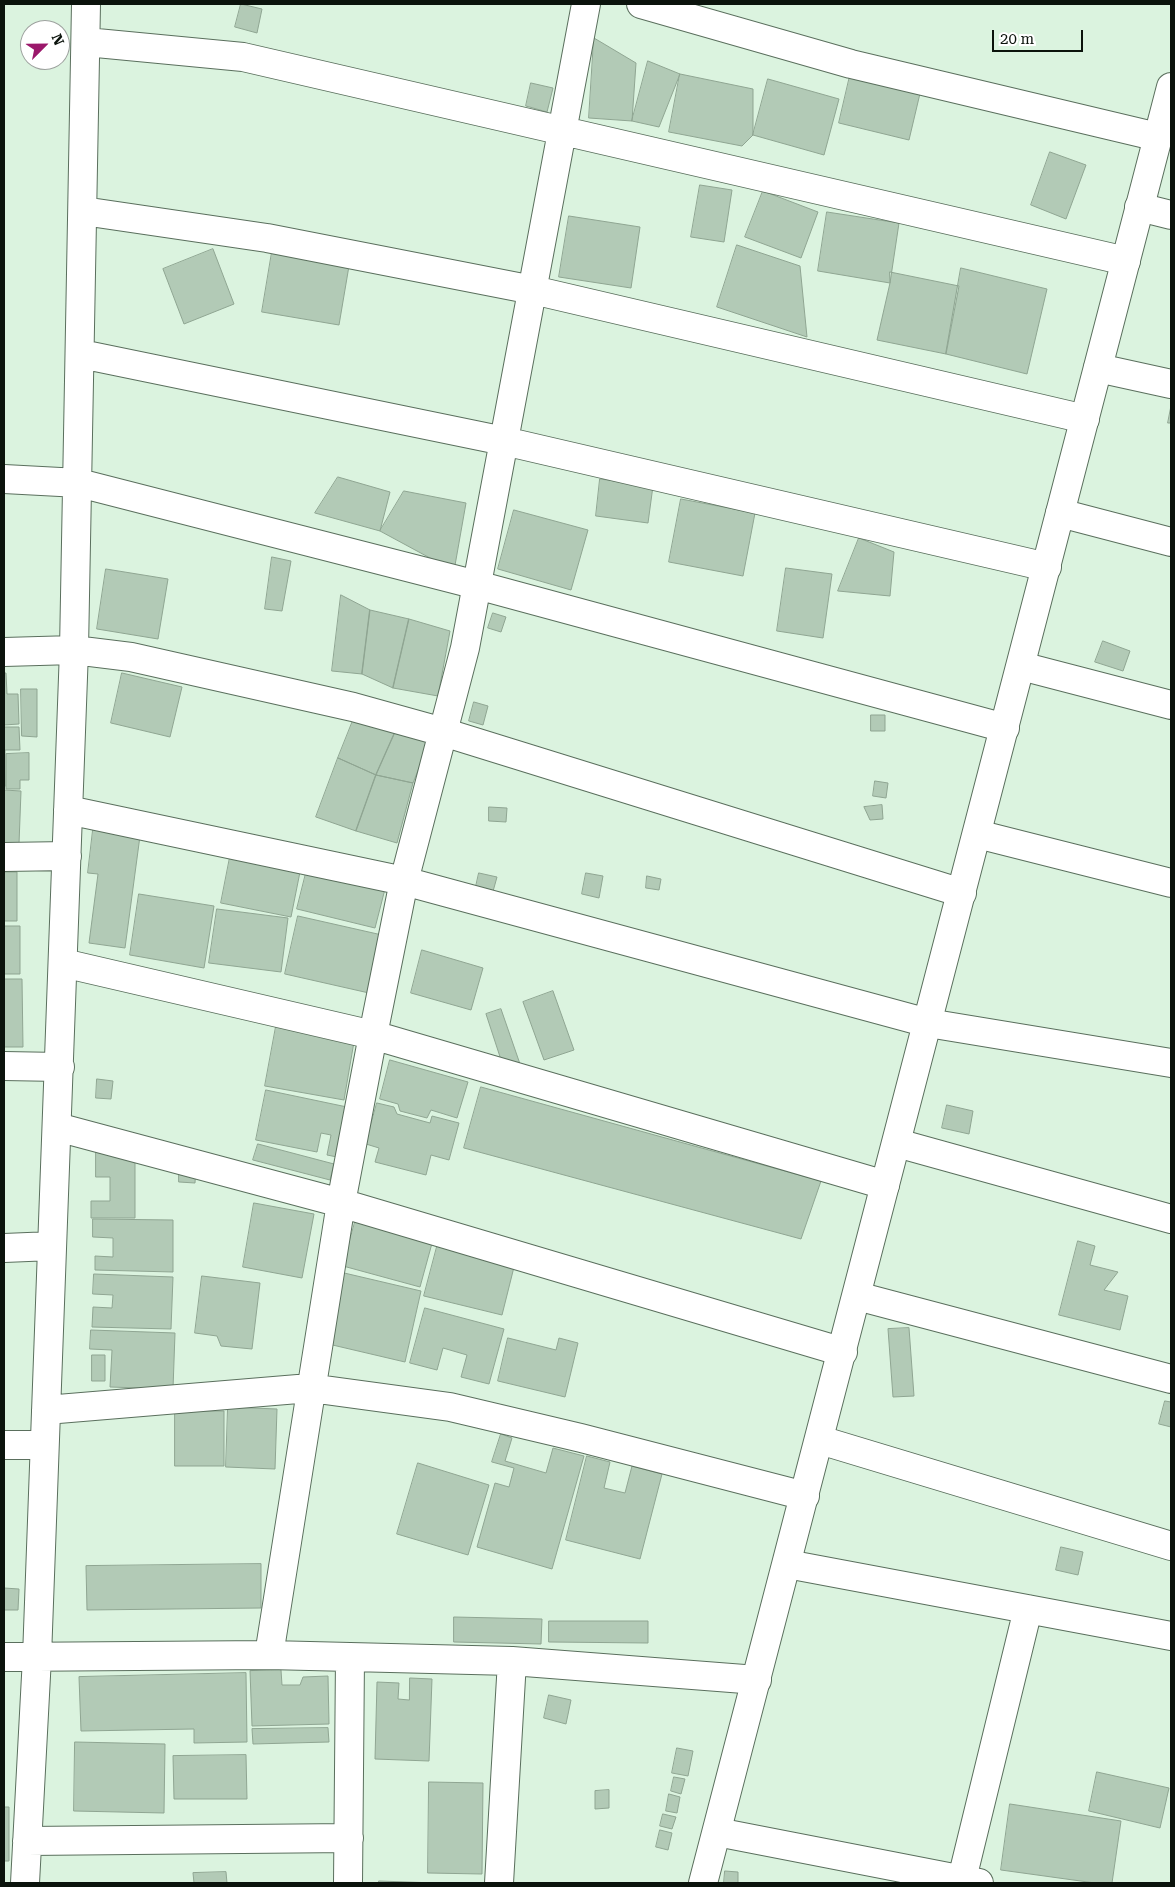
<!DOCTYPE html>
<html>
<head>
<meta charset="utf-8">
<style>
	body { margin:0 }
	#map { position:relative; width:1175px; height:1887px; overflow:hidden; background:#dbf3df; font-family:"Roboto Serif",serif }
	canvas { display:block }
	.frame { position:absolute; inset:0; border:5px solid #0b130c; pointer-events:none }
	.north { position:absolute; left:20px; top:20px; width:50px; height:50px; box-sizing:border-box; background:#fff; border:1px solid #9da19e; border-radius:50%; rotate:67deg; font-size:14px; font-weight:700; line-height:20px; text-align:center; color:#0b130c }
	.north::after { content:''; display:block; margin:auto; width:18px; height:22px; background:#9b186b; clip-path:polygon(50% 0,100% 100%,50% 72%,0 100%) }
	.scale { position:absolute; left:992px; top:30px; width:91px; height:22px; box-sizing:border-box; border:2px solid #0b130c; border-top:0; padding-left:6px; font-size:15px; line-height:18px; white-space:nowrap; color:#0b130c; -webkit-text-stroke:4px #fff; paint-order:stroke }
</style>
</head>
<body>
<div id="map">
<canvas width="1175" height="1887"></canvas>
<div class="frame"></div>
<div class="north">N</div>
<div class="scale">20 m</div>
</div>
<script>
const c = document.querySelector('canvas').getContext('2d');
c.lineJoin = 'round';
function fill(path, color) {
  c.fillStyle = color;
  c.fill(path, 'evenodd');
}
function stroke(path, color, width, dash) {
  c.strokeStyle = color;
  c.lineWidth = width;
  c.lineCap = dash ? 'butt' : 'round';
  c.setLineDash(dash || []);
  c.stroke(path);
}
const building = new Path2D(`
	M241 4 262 9 257 33 235 27Z
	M594 38 636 63 632 121 589 118Z
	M648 61 680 74 659 127 632 121Z
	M852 67 922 85 909 140 839 123Z
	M680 74 753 89V135L742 146 669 132Z
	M768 79 839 99 824 155 753 135Z
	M531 83 553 88 547 112 526 106Z
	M1050 152 1086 165 1066 219 1031 205Z
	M700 185 732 190 724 242 691 237Z
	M763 191 818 212 801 258 745 237Z
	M827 212 899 223 890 283 818 271Z
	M569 216 640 227 631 288 559 277Z
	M737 245 800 266 807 337 717 307Z
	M213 249 234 304 184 324 163 269Z
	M272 252 349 266 339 325 262 312Z
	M961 268 1047 289 1027 374 946 354Z
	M890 272 959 286 946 354 877 340 890 283Z
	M1171 406V423H1168Z
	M338 477 390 492 380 531 315 513Z
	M600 479 653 486 648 523 596 516Z
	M404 491 466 503 454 571 380 531Z
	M681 499 755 513 743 576 669 562Z
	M514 510 588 530 571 590 498 569Z
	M859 538 894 552 890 596 838 591Z
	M272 557 291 561 282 611 265 609Z
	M786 568 832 574 823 638 777 631Z
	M106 569 168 579 158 639 97 629Z
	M341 595 370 610 362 674 332 671Z
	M370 610 409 619 393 688 362 674Z
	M493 613 506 617 501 632 488 628Z
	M409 619 450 631 438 696 393 688Z
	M1103 641 1130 651 1123 671 1095 662Z
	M4 673H6L7 694H18L19 724 4 725Z
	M122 673 182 687 170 737 111 723Z
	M21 689H37V737L22 736Z
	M474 702 488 706 483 725 469 721Z
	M356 713 396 730 376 775 338 758Z
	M871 715H885V731H871Z
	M4 727H19L20 750H5V786Z
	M396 730 429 743 413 783 376 775Z
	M29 753V780H20V789H6V754Z
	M338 758 376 775 356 831 316 817Z
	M376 775 413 783 397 843 356 831Z
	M875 781 888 783 886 798 873 796Z
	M4 790 21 791 19 844 4 843Z
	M882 805 883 819 870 820 864 807Z
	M489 807 507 808 506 822 489 821Z
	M93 830 140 836 125 948 89 943 98 874 88 873Z
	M231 852 301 867 291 917 221 903Z
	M307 869 385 889 375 928 297 909Z
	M4 872H17V921H4Z
	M479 873 497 877 492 895 475 891Z
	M586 873 603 876 599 898 582 894Z
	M647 876 661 879 659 890 646 888Z
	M139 894 214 906 204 968 130 955Z
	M217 909 288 918 281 972 209 963Z
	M298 916 382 935 369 993 285 974Z
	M4 926H20V974H4Z
	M422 950 483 968 471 1010 411 993Z
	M4 979H22L23 1047H4Z
	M553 991 574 1050 544 1060 523 1002Z
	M501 1009 520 1064 504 1069 486 1014Z
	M277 1021 355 1036 344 1100 265 1086Z
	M390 1060 468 1082 457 1118 431 1110 427 1118 400 1111 398 1104 380 1099Z
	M97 1079 113 1081 111 1099 96 1098Z
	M481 1087 821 1181 801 1239 464 1148Z
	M266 1090 347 1107 337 1157 327 1155 331 1135 321 1133 317 1152 256 1140Z
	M377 1103 394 1107 397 1114 430 1123 432 1116 459 1123 449 1160 431 1155 426 1175 375 1162 379 1148 366 1144Z
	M947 1105 973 1111 969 1134 942 1128Z
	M258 1144 334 1164 330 1180 253 1160Z
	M96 1151H135V1218H91V1201H110V1177H96Z
	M179 1165 196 1166 195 1183 179 1182Z
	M254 1203 314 1214 302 1278 243 1267Z
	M357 1215 434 1236 420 1287 343 1266Z
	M93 1219 173 1220V1272L95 1270V1256L113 1257V1238L93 1237Z
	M1078 1241 1095 1246 1090 1265 1118 1272 1104 1290 1128 1296 1120 1330 1059 1315Z
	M438 1243 515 1263 502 1315 424 1296Z
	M340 1272 421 1291 405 1362 324 1343Z
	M94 1274 173 1277 171 1329 92 1327 93 1307 112 1308 113 1295 93 1294Z
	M202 1276 260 1283 252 1349 221 1346 217 1336 195 1333Z
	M425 1308 504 1329 489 1384 461 1377 467 1355 443 1348 437 1370 410 1363Z
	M909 1328 914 1396 893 1397 888 1329Z
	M91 1330 175 1333 173 1389 110 1387 112 1350 90 1349Z
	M508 1338 556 1350 559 1338 578 1343 565 1397 498 1381Z
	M92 1355H105V1381H92Z
	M1165 1401 1171 1402V1427L1159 1424Z
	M228 1407 277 1409 275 1469 226 1467Z
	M175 1411H224V1466H175Z
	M501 1434 512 1438 505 1461 546 1473 553 1448 584 1456 552 1569 477 1547 495 1483 509 1487 514 1468 492 1462Z
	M587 1456 610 1462 604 1488 625 1493 632 1466 662 1474 640 1559 566 1540Z
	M418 1463 489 1485 468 1555 397 1534Z
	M1061 1547 1083 1552 1078 1575 1056 1570Z
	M261 1564V1608L87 1610 86 1566Z
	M4 1588 19 1589 18 1610H4Z
	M454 1617 542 1619 541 1644 454 1642Z
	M549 1621H648V1643L549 1642Z
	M281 1670 282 1685H300L303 1677 328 1676 329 1724 252 1726 250 1671Z
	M246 1673 247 1742 194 1743V1729L81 1731 79 1677Z
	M410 1678 432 1679 429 1761 375 1759 377 1682 399 1683 398 1699 409 1700Z
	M549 1695 571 1700 566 1724 544 1718Z
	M328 1728 329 1742 253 1744 252 1729Z
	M75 1742 165 1744 164 1813 74 1811Z
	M677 1748 693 1751 688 1776 672 1773Z
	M246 1755 247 1799H174L173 1756Z
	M1097 1772 1169 1788 1160 1828 1089 1811Z
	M674 1777 685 1779 681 1794 671 1791Z
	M429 1782 483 1783 482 1874 428 1873Z
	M609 1790V1808L595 1809V1791Z
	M669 1794 680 1797 677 1813 666 1811Z
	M1010 1804 1121 1821 1112 1883H1095L1001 1870Z
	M4 1807H9V1861H4Z
	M663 1814 676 1817 672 1829 660 1826Z
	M660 1830 672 1833 668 1850 656 1847Z
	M725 1871 738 1872V1883H724Z
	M226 1872 227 1883H194L193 1873Z
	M379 1881 436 1883H379Z`);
const minor = new Path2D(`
	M641 4 851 64 1158 137
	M86 42 243 57 1126 261
	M1139 207 1171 215
	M83 211 267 238 533 290 1085 419
	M81 354 504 441 1047 567
	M1098 368 1171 384
	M4 479 79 483 477 585 1005 728
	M1060 513 1171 542
	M4 652 74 650 131 657 353 707 443 732 962 893
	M1021 666 1171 705
	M68 810 404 881 928 1023 1171 1063
	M977 834 1171 883
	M4 857 67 856
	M63 963 373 1035 885 1185
	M4 1066 60 1067
	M57 1127 341 1203 843 1352
	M897 1143 1171 1219
	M4 1248 52 1246
	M857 1296 1171 1379
	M46 1410 310 1388 450 1407 581 1438 805 1496
	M820 1440 1171 1546
	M4 1445H44
	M787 1564 1171 1636
	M269 1655 341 1203 373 1035 404 881 465 648 586 4
	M4 1657 269 1655 512 1661 757 1680
	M717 1832 979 1883
	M27 1841 349 1838
	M25 1883 37 1657 74 650 86 4
	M348 1883 350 1658
	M499 1883 512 1661
	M961 1883 1028 1609`);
const major = new Path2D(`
	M703 1883 1171 87`);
fill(building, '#b2cab6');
stroke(building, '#8fa592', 1);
stroke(minor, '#5a6f5d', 30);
stroke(major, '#5a6f5d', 30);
stroke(minor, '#fff', 28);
stroke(major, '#fff', 28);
</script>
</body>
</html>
